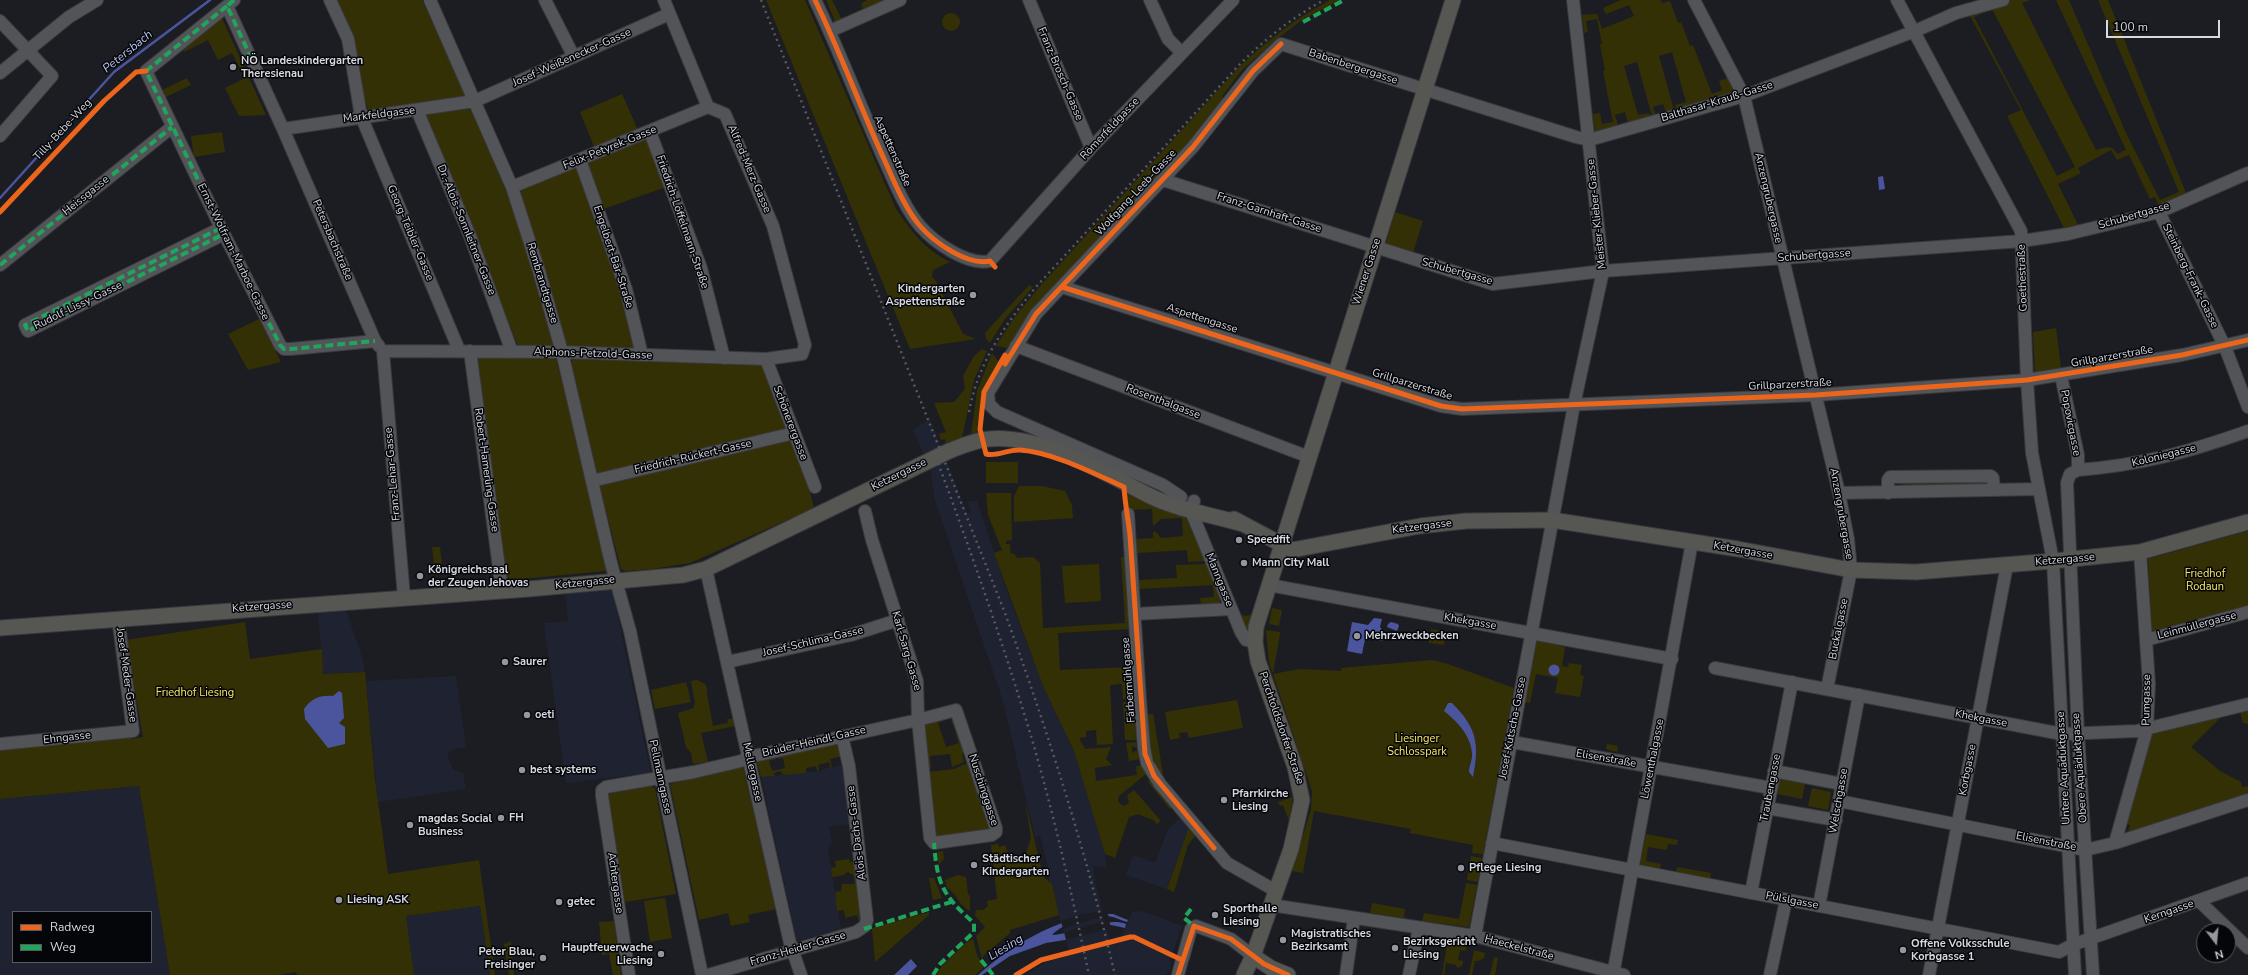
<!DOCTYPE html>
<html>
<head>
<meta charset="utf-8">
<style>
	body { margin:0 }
	#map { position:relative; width:2248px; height:975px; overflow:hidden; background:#1c1d22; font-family:"Nunito Sans",sans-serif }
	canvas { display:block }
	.legend { position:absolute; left:12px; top:911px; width:140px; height:52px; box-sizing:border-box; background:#05060a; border:1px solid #595a60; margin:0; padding:5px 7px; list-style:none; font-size:12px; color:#d7d9e0 }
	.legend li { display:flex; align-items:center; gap:8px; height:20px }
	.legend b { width:20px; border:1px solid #595a60 }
	.north { position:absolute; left:2196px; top:923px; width:40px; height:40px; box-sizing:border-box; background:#05060a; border:1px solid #595a60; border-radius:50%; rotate:164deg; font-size:11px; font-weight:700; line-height:16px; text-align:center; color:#d7d9e0 }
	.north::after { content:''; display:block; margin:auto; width:14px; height:18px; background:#96979e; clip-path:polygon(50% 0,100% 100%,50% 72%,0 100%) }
	.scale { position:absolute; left:2106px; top:20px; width:114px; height:18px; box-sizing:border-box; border:2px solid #d7d9e0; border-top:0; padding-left:5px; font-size:12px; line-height:14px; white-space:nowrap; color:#d7d9e0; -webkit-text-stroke:3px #05060a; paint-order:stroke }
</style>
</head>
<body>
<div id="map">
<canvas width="2248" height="975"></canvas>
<ul class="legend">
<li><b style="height:5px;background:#eb651d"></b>Radweg</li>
<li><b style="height:5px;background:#20a55d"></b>Weg</li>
</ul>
<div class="north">N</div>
<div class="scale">100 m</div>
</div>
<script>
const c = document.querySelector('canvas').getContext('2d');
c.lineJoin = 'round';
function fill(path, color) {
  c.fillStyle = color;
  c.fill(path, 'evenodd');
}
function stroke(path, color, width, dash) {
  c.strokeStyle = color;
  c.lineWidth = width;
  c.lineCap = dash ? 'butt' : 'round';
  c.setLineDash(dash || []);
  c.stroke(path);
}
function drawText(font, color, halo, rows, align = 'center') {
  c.font = font + ' "Nunito Sans",sans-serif';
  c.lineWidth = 3;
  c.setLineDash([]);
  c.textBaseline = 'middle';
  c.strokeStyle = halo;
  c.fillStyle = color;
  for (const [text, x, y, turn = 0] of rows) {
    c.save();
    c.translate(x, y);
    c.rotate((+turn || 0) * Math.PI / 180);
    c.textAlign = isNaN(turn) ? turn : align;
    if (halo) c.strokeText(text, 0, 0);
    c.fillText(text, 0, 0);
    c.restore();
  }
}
const built = new Path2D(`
	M930 419 967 513 971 512 967 501H977L1006 588 1043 686 1074 751 1105 854 1107 867 1093 866 1095 883 1111 944 1114 937 1122 935 1132 912 1142 911 1182 926 1170 960V970L1166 975H1026L1046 962 1070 955 1046 868 1048 867 1040 835 1035 837 1003 701 935 500 930 468 913 430Z
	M608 589 613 593 651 773 566 783 544 623 568 621 565 593Z
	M346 610 363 660 365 672 323 674 318 612Z
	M456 676 466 747 453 749 448 754V759L454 770 463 773 466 789 378 802 366 681Z
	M844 764 851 824 829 827 832 842 828 849 841 929 797 941 761 777 817 771Z
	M139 786 170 975H0V799ZM13 912H151V962H13Z
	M1181 817 1189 827 1167 889 1126 875 1133 855 1155 863 1168 829Z
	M480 906 490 975H414L406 916Z`);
const green = new Path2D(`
	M335 0H422L468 99 369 112Z
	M766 0H805L896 209C914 234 922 247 950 262L933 270 932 277 936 281 963 334 976 339 910 349Z
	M826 0H832L842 20 839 22 835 21Z
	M867 0H890L864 11 861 4Z
	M1330 0H1339L1302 20 1277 39 1243 69 1223 95 1221 104 1189 145 1027 317 1008 348 996 346 1014 318 1042 284 1241 65C1269 39 1297 18 1330 0Z
	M1621 0H1660L1662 3 1670 1 1678 23 1681 22 1690 46 1693 45 1712 94 1722 90 1719 81 1728 78 1736 92 1677 109 1675 105 1686 102 1672 52 1659 56 1674 110 1666 112 1663 104 1653 107 1656 115 1652 116 1637 62 1624 66 1638 115 1649 113 1650 117 1628 123 1625 112 1615 115 1618 125 1595 132 1593 114 1600 113 1602 124 1613 122 1603 71 1605 70 1600 45 1602 44 1597 19 1586 21 1588 32 1584 33 1582 15 1597 14 1602 29 1634 16 1629 5 1606 14 1603 8Z
	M2012 0H2030L2022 3 2096 150 2107 147 2113 148 2117 154 2126 150 2056 0H2069L2126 133 2160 200 2179 192 2098 0H2108L2186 193 2248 167V168L2160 208 2155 197 2150 199 2129 155 2117 160 2111 150 2078 168 2081 173 2058 184 2078 225 2064 228 2007 116 2021 110 1968 12ZM1992 9 2075 167 2057 176 1974 17Z
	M942 22a9 9 0 1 1 18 0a9 9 0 1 1-18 0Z
	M221 16 266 115 239 116 225 88 245 78 232 53 218 60 208 40 184 52 182 47Z
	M187 78 191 85 164 98 160 91Z
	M622 94 638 130 595 149 580 112Z
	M473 109 523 234 554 340 552 346H518L425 114Z
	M222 132 225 152 194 157 191 136Z
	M644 138 649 141 666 187 603 209 587 162Z
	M578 166 624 294 637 344 629 351 570 347 566 344 535 237 520 196 522 190Z
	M1395 212 1423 221 1413 253 1386 243Z
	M1029 285 1033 287 1005 319 990 343 986 339 985 333Z
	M259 319 281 362 248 370 228 334Z
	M2056 328 2061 368 2035 372 2033 332Z
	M982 349 987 351 974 380 962 438 946 444 945 439 941 440 939 434 946 432 934 403 954 402 965 389 963 376 974 356Z
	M992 353 999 362 982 392V406L977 425 978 433 971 435 977 391Z
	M479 356 556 358 607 568 606 571 510 580 507 577 476 360Z
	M573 359 763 364 787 427 785 431 602 475 597 474 571 362Z
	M788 439 795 443 812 488 810 492 814 508 690 563 652 569 625 571 621 569 600 487 603 483Z
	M986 462H1018V483H986Z
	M1987 479 1988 487 1903 489V481Z
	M1019 486H1042L1065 491 1072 505 1073 518 1014 522V496Z
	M1126 489 1186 518 1205 561 1188 562 1187 550 1137 553V539L1153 538V532H1156L1161 538 1183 536 1182 518 1161 519 1153 526 1152 509 1127 510Z
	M986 493H1011L1012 540 1006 541V544H1010L1011 554 1013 553 1018 558 1033 557 1040 563 1043 628 1125 623 1121 557H1126L1130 629 1058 633 1060 670 1130 667V660H1132L1134 698 1123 699 1122 684 1110 685 1113 744 1097 745 1096 730 1086 731V737L1079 738 1085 749 1111 747 1106 759 1112 765 1095 768 1096 781 1137 775 1136 766H1142L1146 774 1119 796 1118 801 1123 806 1129 803 1127 795 1134 790 1161 821 1156 825 1155 821 1138 814 1129 817 1115 858 1105 854 1074 751 1043 686 994 553 1002 550 988 515Z
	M2248 531V605L2152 631 2148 559Z
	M432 547H440L442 564 434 565Z
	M1099 564 1101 601 1065 603 1062 566Z
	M1206 564 1221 597 1219 603 1201 604 1200 598 1214 597 1213 585 1139 589 1138 580 1177 578 1176 565Z
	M1272 608 1282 610 1279 626 1269 624Z
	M1237 614 1247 616 1252 614 1247 633Z
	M245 622 250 659 322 649 323 674 365 672 375 779 388 874 479 860 495 975H490L480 906 406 916 414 975H297L296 972 278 975H170L139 786 0 799V749L129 737 132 739 143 737 126 640Z
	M1431 629 1446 632 1444 645 1429 643Z
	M1266 630 1280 632V634L1273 674 1299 669 1341 671V668L1432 660 1448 664 1514 688 1483 854 1472 853 1473 845 1410 833 1411 829 1314 811 1303 873 1292 871 1311 810 1312 791 1269 662Z
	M1537 641 1565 647 1562 666 1568 667 1569 663 1582 665 1580 675 1584 676 1580 697 1555 693 1558 678 1536 674 1530 703 1525 702Z
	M697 680 705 684 707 688V694L713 726 728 723 727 719H733L735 726 701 733 708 762 693 764 691 753 686 747 678 713 693 708 695 703 691 681Z
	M686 682 691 702 655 709 651 690Z
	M1237 700 1243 728 1189 738 1187 732 1179 733 1180 738 1170 740 1165 712Z
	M1123 702H1134L1135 718 1124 719Z
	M2248 709V724L2243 723 2240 711Z
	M951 714 958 727 954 729 951 718 938 723 946 747 959 743 955 731 960 730 966 752 962 754 964 762 952 767 950 754 930 756 931 769 928 770 924 723Z
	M1153 714 1163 774 1158 771 1149 747 1146 715Z
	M2223 715 2191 747 2220 771 2241 782 2242 787 2248 786V793L2128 832 2130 825 2126 824 2152 734Z
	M1124 722H1135L1136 740H1125Z
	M1136 742 1137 748 1132 746V753L1137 750 1140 759 1129 761 1126 743Z
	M839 743 842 756 830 759 832 767 826 769 831 766 829 762 818 765 819 770 817 771 816 766 806 768V773L784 775 780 771 774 773V776L761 777 757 762 760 758 774 755 776 759 769 761 772 771 785 768 783 758 778 759V754Z
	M1607 744 1618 746 1617 752 1606 749Z
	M970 762 993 828 990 832 938 839 935 836 927 772 954 769Z
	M743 767 776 909 748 915 750 922 731 926 728 913 699 920 670 784Z
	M1780 779 1805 784 1802 799 1777 794Z
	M1150 780 1173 807 1170 809 1148 782Z
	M652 786 655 789 676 894 625 902 606 797 607 794Z
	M1812 788 1831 792 1828 810 1808 806Z
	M1293 797 1289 821 1283 805 1280 806 1278 802Z
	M1025 800 1043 876 1052 884 1059 915 1010 930V933L984 955 982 959 976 936 985 927 975 916 976 910H983L988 906 987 901 997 899 991 845 998 844 999 847 1005 845 1011 861 1025 856 1031 838Z
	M1189 827 1196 835 1188 845 1174 892 1167 889Z
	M1646 834 1678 840 1677 845 1668 844 1667 850 1648 847 1646 861 1661 864 1660 869 1640 866Z
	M943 851 944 859 939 864 937 852Z
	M1471 856 1482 858 1478 882 1467 880Z
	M849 859 850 862 856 861 862 919 860 924 857 915 845 918 844 910 837 911 835 892 841 891 842 884H855L853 874H850L849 872 845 873V875L832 877 831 868 836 867 835 861Z
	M1677 867 1711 873 1710 879 1676 872Z
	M958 875 966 877 968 894 970 896V911C956 903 959 895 947 888L945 880Z
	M929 878H934L942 898 933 900Z
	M1466 883 1477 885 1469 927 1422 921 1424 913 1459 919Z
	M665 898 672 938 650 942 644 901Z
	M1372 903 1405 909 1404 918 1370 913Z
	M929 912V915L875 962 872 928Z
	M614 921 621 975H613L609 954 602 955 599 922Z
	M1448 938 1467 942 1466 951 1460 950 1458 960 1463 961 1462 966 1457 968 1456 965 1446 963 1444 975H1442Z
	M973 939 977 955 984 967 975 975H936L942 966 968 941Z
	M511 941 514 975H509L504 944Z
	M1474 950 1485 953 1484 958 1478 961H1475L1472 975H1469Z
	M1494 957 1498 958 1495 975H1490Z`);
const water = new Path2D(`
	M1883 176 1885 189 1879 190 1878 177Z
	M1374 618 1382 619 1380 627 1384 632 1383 641 1372 639 1371 632 1367 630 1362 654 1347 651 1352 622 1368 625Z
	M1391 622 1398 624 1399 626 1397 631 1387 627 1388 624Z
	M1548.5 670a5.5 5.5 0 1 1 11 0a5.5 5.5 0 1 1-11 0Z
	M339 691 342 693 344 718 339 723 345 727V744L328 748 305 719 304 709C312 698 320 695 333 696Z
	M1448 703H1452C1476 727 1480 743 1473 777L1469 772C1469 766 1473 759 1472 753 1471 736 1457 721 1444 711Z
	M1097 914H1113L1128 920 1127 922C1120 920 1113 916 1106 916 1089 916 1063 923 1052 935 1074 934 1107 916 1126 924L1125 928 1111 925 1065 940 1046 943 1010 956 982 975H978C1012 945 1052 921 1097 914Z
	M911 959 917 966 908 975H894Z`);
const pier = new Path2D(`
	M1107 911 1109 918 1093 919 1063 929 1061 921 1083 914Z
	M1109 920 1111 928 1066 940 1064 932Z`);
const stream = new Path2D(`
	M0 198 114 72 210 0`);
const minor = new Path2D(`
	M234 0 227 6 283 129 375 341 379 346
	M330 0 348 39 361 116 459 350
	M430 0 512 187 539 271 562 352 611 563 630 631 702 975
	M545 0 574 57
	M815 0C840 52 860 106 884 159 894 181 904 207 920 226 934 242 967 266 990 261
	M1029 0 1091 148
	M1150 0 1168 39 1181 52
	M1694 0 1744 96 1839 493 1848 539 1851 570 1827 689
	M1897 0 2021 231 2027 380 2032 453 2053 561 2075 975
	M227 6 146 71 221 228 280 345 284 349H291L375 341
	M0 21 52 76 0 136
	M830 31 900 0
	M0 73 69 17 97 0
	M417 110 470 236 512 352
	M283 129 475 101 669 14
	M650 132 701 268 724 358
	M580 160 626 289 642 355
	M1163 180 1493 284 1603 271 2022 241 2068 234 2159 212 2248 173
	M512 187 708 107
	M2159 212 2225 347 2248 407
	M221 228 25 325 28 331 224 234
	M990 261 1091 148 1233 0
	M0 265 172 127
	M1062 287 1441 406 1462 409 1816 395 2027 380 2182 355 2248 340
	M1016 346 1309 457
	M383 351 562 352 766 359 802 354 805 345 773 226 725 114 708 107 664 0
	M383 351 404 597
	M470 351 502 590
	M766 359 815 487
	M2061 376 2078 455V470L2070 474 2067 483 2078 734 2093 975
	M2078 470C2141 465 2189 452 2248 431
	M592 481 794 433
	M1839 493 2039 489
	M1888 493V480L1890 477 1991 476 1993 478 1994 490
	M1181 497 1163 485 997 412 989 404 988 393 1036 314 1193 147 1253 71 1281 44 1576 137 1589 140 1744 96 1915 31 1956 13 2003 0
	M1194 501 1191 511 1241 632 1246 640 1255 642
	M1128 514 1140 700 1144 748 1147 763 1160 784 1227 863 1276 891
	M706 569 790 943 801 975
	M1269 585 1672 659
	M1134 614 1231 609
	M2146 640 2248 612
	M727 662 851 635 898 620
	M1715 668 2062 734 2137 731 2248 704
	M1512 742 1771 788
	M0 744 133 731 118 618
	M1774 771 1842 784
	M1839 801 2085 850 2115 843 2248 800
	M1767 808 1836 820
	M1492 843 2059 952 2072 945 2248 883
	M2115 843 2147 729 2149 684 2140 552
	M1751 893 1792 682
	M2199 901 2248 948
	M1271 905 1475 936 1624 975
	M1819 906 1859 695
	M1475 936 1574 405 1603 271 1573 0
	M1183 958 1191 929 1196 926 1231 939 1253 956
	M629 975 602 796V790L606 787 694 772 741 761 749 757 918 720 956 710 996 828V832L992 835 934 843 930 838 918 720 917 681 872 540 865 511
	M708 975 856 932 865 926 867 920 849 766 842 736
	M1178 975 1182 960
	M1346 975 1354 918
	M1409 975 1419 928
	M1613 975 1692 542
	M1770 975 1786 900
	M1929 975 2007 565`);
const major = new Path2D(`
	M1234 519 1292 550 1420 526 1466 521 1552 520 1738 549 1851 570 1916 572 2053 561 2140 552 2248 522
	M0 628 529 589 683 575 706 569 949 451C962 446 975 440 989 439 1041 434 1105 473 1150 496 1179 510 1212 515 1243 524
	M1253 956 1271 968 1288 975
	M1244 975 1253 956 1291 849 1302 800 1295 767 1258 661 1255 642 1256 627 1453 0`);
const rail = new Path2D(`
	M761 0 1005 613C1048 732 1086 852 1115 975
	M969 412C978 362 1005 325 1036 287L1240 64C1265 39 1293 17 1324 0
	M934 452C969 546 1002 640 1031 736 1054 815 1072 895 1089 975`);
const quiet = new Path2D(`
	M234 0 227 6 253 62
	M227 6 146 71 221 228 280 345 284 349H291L375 341
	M1303 22 1344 0
	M221 228 25 325 28 331 224 234
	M0 265 172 127
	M1191 909 1184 918 1194 926
	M864 929 951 902
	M981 960 993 975
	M933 975 940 964 974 932V923C943 896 937 884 934 843`);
const cycleway = new Path2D(`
	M815 0C840 52 860 106 884 159 894 181 904 207 920 226 934 242 967 266 990 261L995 267
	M0 212 104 101 136 72 146 71
	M1062 287 1441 406 1462 409 1816 395 2027 380 2182 355 2248 340
	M1005 355 984 392 980 429 986 454C997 457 1008 449 1020 450 1052 452 1095 474 1124 487 1125 504 1128 518 1130 535L1145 754 1154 776 1214 848
	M1005 364 1036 314 1193 147 1253 71 1281 44
	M1194 926 1231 939 1264 964 1288 975
	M1016 975 1041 960 1130 937H1134L1182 960
	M1178 975 1194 926`);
const markers = [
	[233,67,4,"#96979e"],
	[973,295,4,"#96979e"],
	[1239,540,4,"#96979e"],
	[1244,563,4,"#96979e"],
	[420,576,4,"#96979e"],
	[1357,636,4,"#96979e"],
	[505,662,4,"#96979e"],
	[527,715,4,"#96979e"],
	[522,770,4,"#96979e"],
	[1224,800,4,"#96979e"],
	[501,818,4,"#96979e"],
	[410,825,4,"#96979e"],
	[974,865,4,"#96979e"],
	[1461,868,4,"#96979e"],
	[339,900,4,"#96979e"],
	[559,902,4,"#96979e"],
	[1215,915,4,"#96979e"],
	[1283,940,4,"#96979e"],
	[1395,948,4,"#96979e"],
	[1903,950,4,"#96979e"],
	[661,954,4,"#96979e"],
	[543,958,4,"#96979e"]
];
const streetNames = [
	["Josef-Weißenecker-Gasse",572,58,-24],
	["Babenbergergasse",1353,67,18],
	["Franz-Brosch-Gasse",1060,74,67],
	["Balthasar-Krauß-Gasse",1717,102,-17],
	["Markfeldgasse",379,115,-7],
	["Römerfeldgasse",1110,129,-47],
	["Tilly-Bebe-Weg",63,130,-47],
	["Felix-Petyrek-Gasse",610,148,-22],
	["Aspettenstraße",892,151,66],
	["Alfred-Merz-Gasse",749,169,67],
	["Wolfgang-Leeb-Gasse",1136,193,-47],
	["Heissgasse",86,196,-39],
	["Anzengrubergasse",1768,198,77],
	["Franz-Garnhaft-Gasse",1269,213,18],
	["Meister-Klieber-Gasse",1597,214,-96],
	["Schubertgasse",2134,216,-16],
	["Friedrich-Löffelmann-Straße",682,222,71],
	["Dr.-Alois-Sonnleitner-Gasse",466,230,68],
	["Georg-Teibler-Gasse",410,233,67],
	["Petersbachstraße",332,240,67],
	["Ernst-Wolfram-Marboe-Gasse",233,252,64],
	["Schubertgasse",1814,256,-4],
	["Engelbert-Bär-Straße",613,257,72],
	["Wiener Gasse",1367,272,-72],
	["Schubertgasse",1457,272,16],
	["Steinberg-Frank-Gasse",2190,276,64],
	["Goethestraße",2023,278,-92],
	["Rembrandtgasse",542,283,73],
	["Rudolf-Lissy-Gasse",78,306,-26],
	["Aspettengasse",1202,319,18],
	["Alphons-Petzold-Gasse",593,354,2],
	["Grillparzerstraße",2112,357,-10],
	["Grillparzerstraße",1412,385,17],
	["Grillparzerstraße",1790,385,-3],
	["Rosenthalgasse",1163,402,21],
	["Schönerergasse",790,423,69],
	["Popovicgasse",2070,423,79],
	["Koloniegasse",2164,456,-14],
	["Friedrich-Rückert-Gasse",693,457,-13],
	["Robert-Hamerling-Gasse",486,470,82],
	["Franz-Lehar-Gasse",393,474,-95],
	["Ketzergasse",899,475,-26],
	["Anzengrubergasse",1841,514,80],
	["Ketzergasse",1422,527,-7],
	["Ketzergasse",1743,551,10],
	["Ketzergasse",2065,560,-5],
	["Manngasse",1219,580,68],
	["Ketzergasse",585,583,-6],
	["Ketzergasse",262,607,-4],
	["Khekgasse",1470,622,10],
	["Leinmüllergasse",2197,626,-15],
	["Buckalgasse",1839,629,-79],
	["Josef-Schlima-Gasse",813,642,-13],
	["Karl-Sarg-Gasse",906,651,74],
	["Josef-Meder-Gasse",126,675,82],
	["Färbermühlgasse",1129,680,-94],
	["Pumgasse",2147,700,-89],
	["Khekgasse",1981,719,11],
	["Perchtoldsdorfer Straße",1281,728,71],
	["Josef-Kutscha-Gasse",1513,728,-79],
	["Ehngasse",67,738,-6],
	["Brüder-Heindl-Gasse",814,742,-13],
	["Elisenstraße",1606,759,10],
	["Löwenthalgasse",1653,759,-79],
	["Untere Aquäduktgasse",2064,768,-93],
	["Obere Aquäduktgasse",2080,768,-94],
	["Korbgasse",1968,770,-79],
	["Mellergasse",752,772,78],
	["Pellmanngasse",660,777,78],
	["Traubengasse",1771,788,-79],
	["Nuschinggasse",983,790,72],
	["Welschgasse",1839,801,-80],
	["Alois-Dachs-Gasse",857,833,-97],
	["Elisenstraße",2046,842,11],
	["Achtergasse",615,883,82],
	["Pülslgasse",1792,901,11],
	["Kerngasse",2169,912,-19],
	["Haeckelstraße",1519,948,15],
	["Franz-Heider-Gasse",798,949,-16]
];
const poiNames = [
	["NÖ Landeskindergarten",241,61],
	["Theresienau",241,74],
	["Kindergarten",965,289,"right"],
	["Aspettenstraße",965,302,"right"],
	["Speedfit",1247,540],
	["Mann City Mall",1252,563],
	["Königreichssaal",428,570],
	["der Zeugen Jehovas",428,583],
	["Mehrzweckbecken",1365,636],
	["Saurer",513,662],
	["oeti",535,715],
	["best systems",530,770],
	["Pfarrkirche",1232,794],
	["Liesing",1232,807],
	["FH",509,818],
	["magdas Social",418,819],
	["Business",418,832],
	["Städtischer",982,859],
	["Kindergarten",982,872],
	["Pflege Liesing",1469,868],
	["Liesing ASK",347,900],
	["getec",567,902],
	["Sporthalle",1223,909],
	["Liesing",1223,922],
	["Magistratisches",1291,934],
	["Bezirksamt",1291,947],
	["Bezirksgericht",1403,942],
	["Liesing",1403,955],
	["Offene Volksschule",1911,944],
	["Korbgasse 1",1911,957],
	["Hauptfeuerwache",653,948,"right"],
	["Liesing",653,961,"right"],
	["Peter Blau,",535,952,"right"],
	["Freisinger",535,965,"right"]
];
const parkNames = [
	["Friedhof",2205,574],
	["Rodaun",2205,587],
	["Friedhof Liesing",195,693],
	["Liesinger",1417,739],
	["Schlosspark",1417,752]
];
const waterNames = [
	["Petersbach",128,52,-39],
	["Liesing",1006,948,-31]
];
fill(built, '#1f2231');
fill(green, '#343005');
fill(water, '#4a559d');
fill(pier, '#1c1d22');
stroke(stream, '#4a559d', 2.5);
stroke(minor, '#39393e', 14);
stroke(major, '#39393e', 17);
stroke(minor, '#535458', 12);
stroke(major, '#565653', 15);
stroke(rail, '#58585d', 2.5, [2, 4]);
stroke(quiet, '#20a55d', 4, [8, 4]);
stroke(cycleway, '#eb651d', 5);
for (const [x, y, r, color] of markers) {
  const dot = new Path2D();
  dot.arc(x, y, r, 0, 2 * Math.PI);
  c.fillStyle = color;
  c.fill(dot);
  stroke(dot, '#05060a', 1.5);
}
drawText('11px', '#d7d9e0', '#05060a', streetNames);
drawText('bold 11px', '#d7d9e0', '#05060a', poiNames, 'left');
drawText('11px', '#f8e960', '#05060a', parkNames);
drawText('italic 12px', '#b7c2ed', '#05060a', waterNames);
</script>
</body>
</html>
